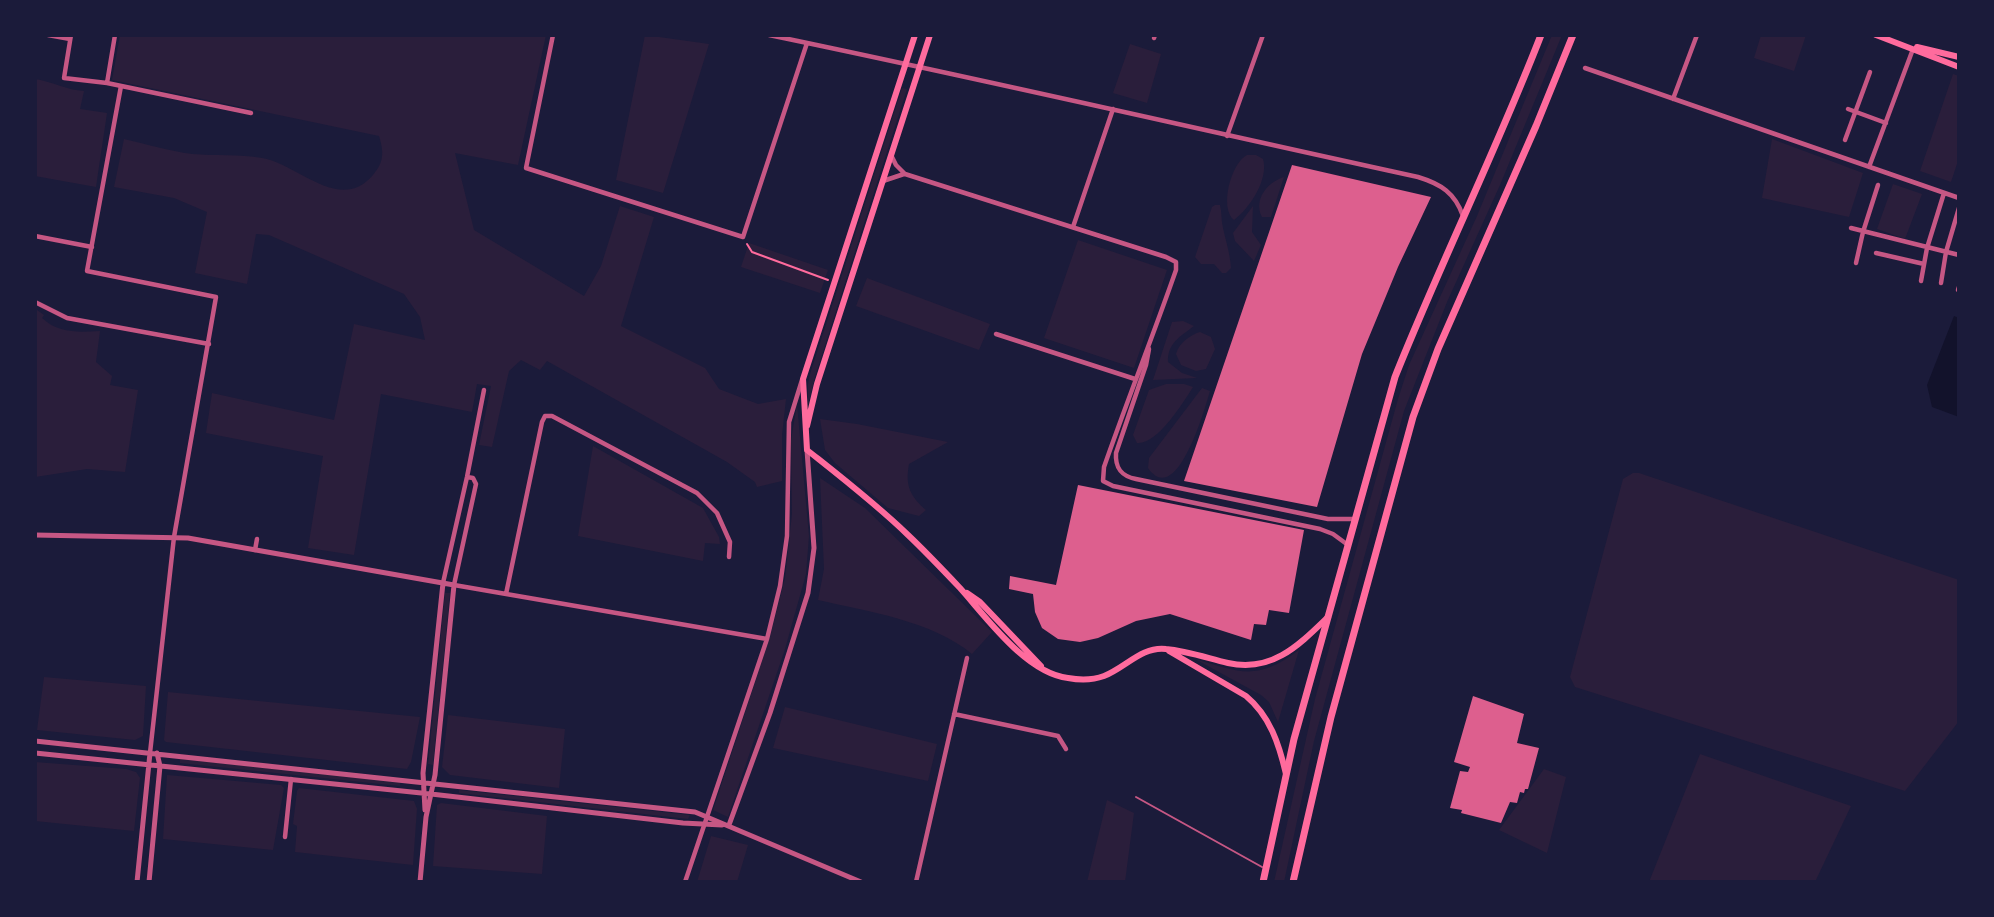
<!DOCTYPE html>
<html>
<head>
<meta charset="utf-8">
<style>
	body { margin:0 }
	#map { position:relative; width:1994px; height:917px; overflow:hidden; background:#1b1b3a; font-family:Figtree,sans-serif }
	canvas { display:block }
	.frame { position:absolute; inset:0; border:37px solid #1b1b3a; pointer-events:none }
</style>
</head>
<body>
<div id="map">
<canvas width="1994" height="917"></canvas>
<div class="frame"></div>
</div>
<script>
const c = document.querySelector('canvas').getContext('2d');
c.lineJoin = 'round';
function fill(path, color) {
  c.fillStyle = color;
  c.fill(path, 'evenodd');
}
function stroke(path, color, width, dash) {
  c.strokeStyle = color;
  c.lineWidth = width;
  c.lineCap = dash ? 'butt' : 'round';
  c.setLineDash(dash || []);
  c.stroke(path);
}
const green = new Path2D(`
	M120 35H546L518 165 455 153 474 230 584 296 601 266 620 206 654 217 621 326 705 368 719 389 758 404 786 399 782 435V481L757 487 755 482 727 462 547 361 540 370 521 360 509 371 492 447 479 445 491 386 477 384 472 412 381 394 354 555 308 548 323 456 206 433 212 393 334 420 354 324 425 340 420 317 404 294 269 235 256 234 247 284 195 273 207 212 174 198 114 187 124 139C146 144 169 151 192 154 215 156 239 154 262 158 298 164 340 214 373 175 384 162 384 152 379 136L112 80Z
	M645 35 709 44 663 193 616 180Z
	M1552 35H1562L1500 185 1447 302 1404 411 1314 741 1284 882H1274L1315 699 1398 399 1409 365 1477 216Z
	M1761 35H1806L1794 71 1754 58Z
	M1130 44 1161 54 1147 103 1113 93Z
	M1953 74 1959 76V158L1951 182 1920 171Z
	M35 79C53 82 67 90 84 91L80 109 107 113 96 187 35 176Z
	M902 88 907 89 815 377 808 405V384L810 374Z
	M1772 139 1863 173 1849 217 1762 198Z
	M1247 155H1256L1263 159C1269 179 1250 208 1234 220 1219 208 1231 163 1247 155Z
	M1284 177 1271 217H1262C1253 199 1268 182 1284 177Z
	M1893 184 1922 194 1905 239 1877 229Z
	M1215 205H1220C1222 213 1221 220 1223 228 1226 242 1230 253 1231 268L1226 273H1222L1214 264H1201L1195 257 1212 207Z
	M1253 206 1252 232 1261 245 1254 261 1235 241 1233 233Z
	M1078 240 1167 270 1134 368 1044 338Z
	M749 243 828 270 820 293 741 267Z
	M867 278 990 324 979 350 856 306Z
	M37 310 44 315 42 318C59 334 79 332 100 331L96 362 112 376 110 385 138 390 125 472 87 469 35 477V327Z
	M1183 321 1194 326C1181 336 1167 343 1168 362L1182 373 1197 378 1153 380 1172 322Z
	M1200 332 1211 337 1215 349 1206 369 1196 371 1181 365 1176 354C1179 343 1190 335 1200 332Z
	M1166 384H1184L1193 387C1183 403 1157 445 1137 443L1133 435 1149 390Z
	M1202 388 1210 391C1205 408 1177 509 1148 468L1149 458Z
	M797 404 809 536 806 574 785 649 728 817 713 810 770 637 785 578 792 514 791 440Z
	M820 419 857 424 948 442 909 464C905 486 910 496 926 510L919 516 888 508 835 463 825 450Z
	M593 446 703 508 719 537 720 544 705 543 703 561 578 536Z
	M1633 473H1639L1959 580V721L1905 791 1575 687 1570 677 1623 479Z
	M820 478 865 508 992 632 972 654C933 621 866 611 818 600L824 569Z
	M445 593H450L433 765 428 764Z
	M1299 650 1278 722 1269 702 1261 695 1195 659C1242 673 1257 681 1299 650Z
	M44 677 146 686 143 736 135 740 37 730Z
	M168 692 420 717 411 762 407 769 166 742 164 740Z
	M785 707 937 744 928 781 773 748Z
	M448 715 565 729 559 788 450 775 442 767Z
	M1700 754 1851 806 1815 882H1649Z
	M180 759 400 782V786L180 763Z
	M35 762 126 769 136 772 140 778 134 831 35 821Z
	M1544 769 1566 777 1547 853 1499 830Z
	M167 775 281 785 284 788 273 850 163 839Z
	M299 788 414 801 417 809 413 865 295 852 297 826 293 824 297 791Z
	M459 790 690 815 688 819 459 793Z
	M1107 800 1134 813 1125 882H1087Z
	M441 803 547 816 542 874 433 866 437 805Z
	M711 836 748 845 737 882H697Z`);
const water = new Path2D(`
	M1954 316 1959 318V417L1932 407 1927 385Z`);
const building = new Path2D(`
	M1292 165 1431 197 1398 267 1362 354 1317 507 1184 481Z
	M1078 485 1304 530 1289 613 1269 610 1266 625 1254 624 1251 640 1170 614 1136 621 1098 638 1080 642 1058 639 1042 628 1035 612 1033 594 1009 589 1010 576 1056 585Z
	M1473 696 1524 714 1517 743 1539 748 1528 789H1525L1524 793 1520 792 1517 803 1510 802 1501 823 1461 813 1462 810 1450 808 1460 771 1468 772 1470 767 1454 762Z`);
const path = new Path2D(`
	M747 244 752 252 828 280`);
const service = new Path2D(`
	M1136 797 1262 867`);
const minor = new Path2D(`
	M48 35 70 39
	M71 35 64 78 107 83 251 113
	M553 35 526 168 743 237 807 43
	M769 35C986 80 1202 130 1418 177 1441 184 1455 193 1463 216
	M1154 38 1155 35
	M1585 68 1959 198
	M107 83 115 35
	M121 86 87 271 216 297 174 537 150 753
	M1673 99 1697 35
	M1848 109 1886 123
	M1227 136 1263 35
	M1845 140 1870 72
	M892 157 896 165 905 174 1166 257 1176 262V270C1153 336 1127 401 1104 467L1103 481 1113 486 1320 529 1333 534 1348 545
	M1869 167 1913 49
	M883 181 904 174
	M1073 227 1113 109
	M1851 228 1959 255
	M35 236 92 247
	M1876 253 1924 264
	M1856 263 1863 232 1878 185
	M1921 281 1927 248 1944 193
	M1941 283 1946 252 1959 208
	M1958 290 1959 287
	M35 302 67 318 209 344
	M996 334 1135 379
	M1149 349 1146 365 1116 453C1115 468 1121 476 1136 479L1328 519H1355
	M467 477 473 478 476 484 454 585 767 639
	M255 550 257 539
	M443 583 467 477 484 390
	M506 594 542 422 545 416H552L697 493 717 513 730 542 729 557
	M954 714 1058 736 1066 749
	M285 837 291 779
	M685 882 767 639 780 586 787 536 789 422 802 380
	M916 882 967 658`);
const tertiary = new Path2D(`
	M35 535 188 538 454 585 435 775 426 817 420 882
	M35 741 695 812 861 882
	M35 753 431 794 683 823 722 825
	M425 810 423 773 443 583
	M729 825 770 713 808 593 814 548 807 450
	M137 882 150 753
	M149 882 160 766 157 753`);
const secondary = new Path2D(`
	M915 35 803 379 807 450C841 477 876 504 908 535 926 552 943 570 960 588 987 618 1026 673 1068 678 1079 680 1093 680 1104 676 1125 668 1142 646 1166 649 1187 651 1207 658 1228 663 1272 673 1299 645 1328 617
	M1876 35 1959 67
	M1917 47 1959 57
	M807 426 817 384 930 35
	M967 593 980 602 1041 666
	M1169 651 1246 696C1270 716 1279 744 1286 774`);
const trunk = new Path2D(`
	M1263 882 1294 739 1395 377C1441 262 1496 151 1541 35
	M1293 882 1331 717 1413 417 1438 349 1536 126 1573 35`);
fill(green, '#2a1e3b');
fill(water, '#12122b');
fill(building, '#dd5f8e');
stroke(path, '#ff6b9d', 2);
stroke(service, '#c65784', 2);
stroke(minor, '#c65784', 4.5);
stroke(tertiary, '#c65784', 5);
stroke(secondary, '#ff6b9d', 6);
stroke(trunk, '#ff6b9d', 7);
</script>
</body>
</html>
